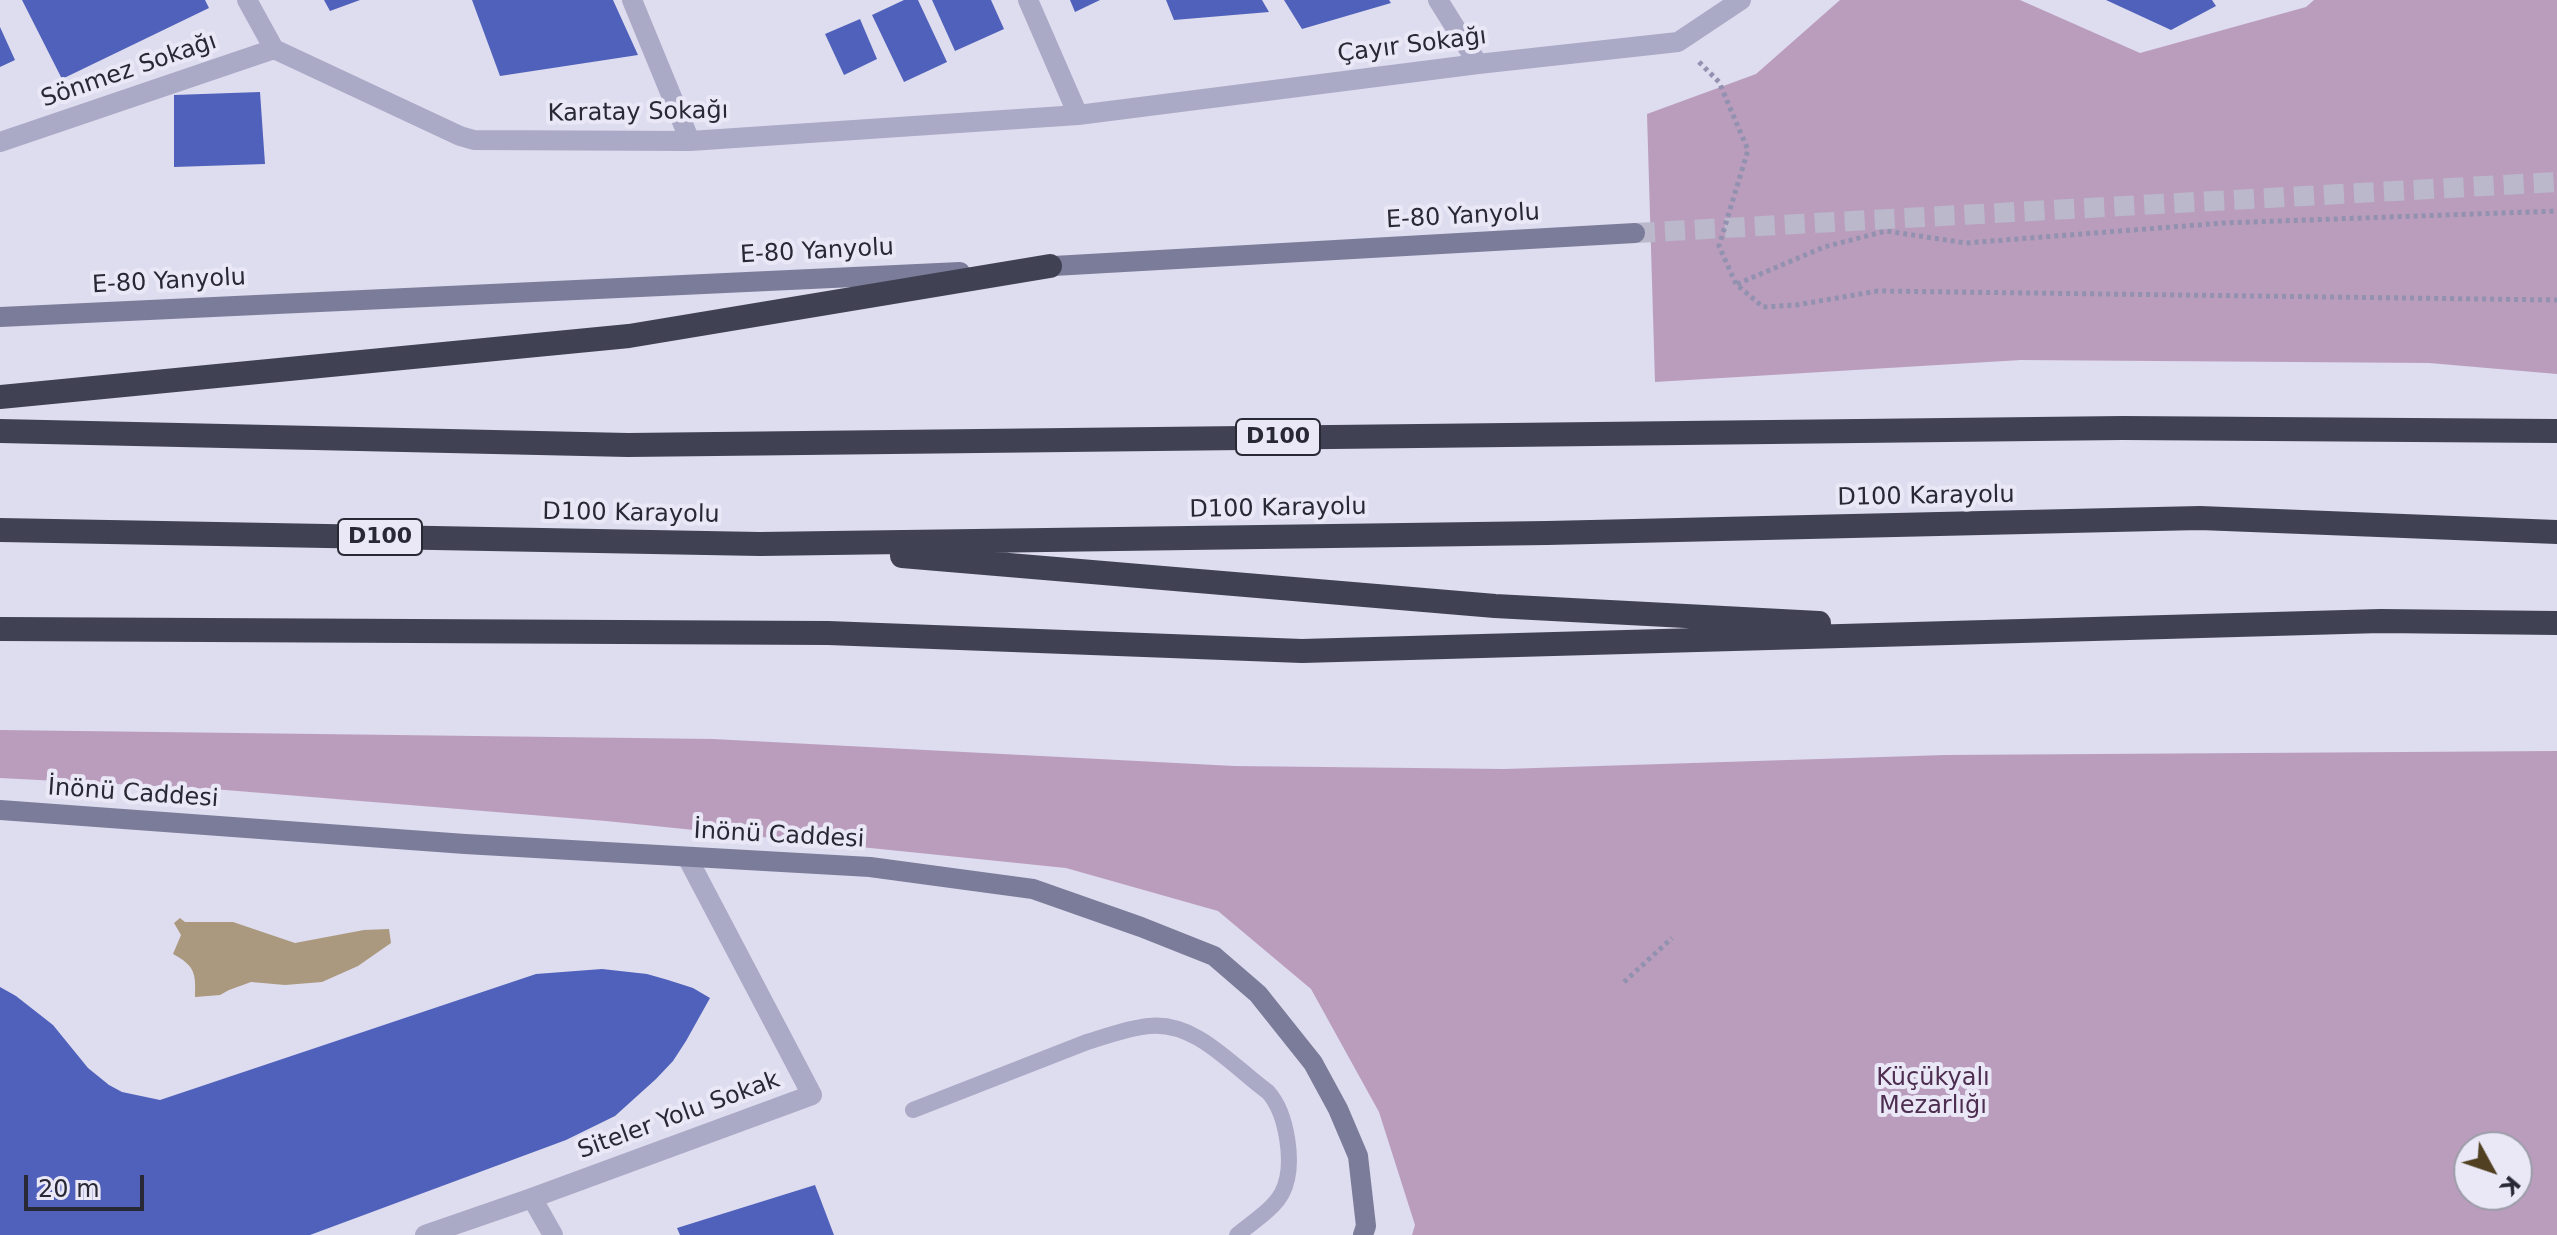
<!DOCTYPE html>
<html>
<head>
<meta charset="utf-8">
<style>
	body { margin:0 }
	#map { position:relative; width:2557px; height:1235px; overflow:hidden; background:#dedcef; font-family:"DejaVu Sans",sans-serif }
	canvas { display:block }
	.north { position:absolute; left:2453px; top:1131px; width:80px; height:80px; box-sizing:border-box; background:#eae8f7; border:2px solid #9c9ca9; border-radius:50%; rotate:130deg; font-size:22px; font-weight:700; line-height:32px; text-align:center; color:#282934 }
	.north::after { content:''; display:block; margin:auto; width:28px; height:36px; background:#514122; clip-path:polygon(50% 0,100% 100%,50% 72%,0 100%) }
	.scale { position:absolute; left:24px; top:1175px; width:120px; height:36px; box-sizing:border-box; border:4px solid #282934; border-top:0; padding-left:10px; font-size:24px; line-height:28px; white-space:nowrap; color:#282934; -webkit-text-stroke:6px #eae8f7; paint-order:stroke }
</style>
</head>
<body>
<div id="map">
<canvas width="2557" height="1235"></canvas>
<div class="north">K</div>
<div class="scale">20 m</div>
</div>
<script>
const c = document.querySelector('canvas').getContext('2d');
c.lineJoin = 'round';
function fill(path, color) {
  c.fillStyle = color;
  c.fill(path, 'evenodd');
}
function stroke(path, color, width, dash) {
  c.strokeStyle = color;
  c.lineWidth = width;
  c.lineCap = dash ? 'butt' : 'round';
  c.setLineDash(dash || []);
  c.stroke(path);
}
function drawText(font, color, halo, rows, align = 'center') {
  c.font = font + ' "DejaVu Sans",sans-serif';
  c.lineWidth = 8;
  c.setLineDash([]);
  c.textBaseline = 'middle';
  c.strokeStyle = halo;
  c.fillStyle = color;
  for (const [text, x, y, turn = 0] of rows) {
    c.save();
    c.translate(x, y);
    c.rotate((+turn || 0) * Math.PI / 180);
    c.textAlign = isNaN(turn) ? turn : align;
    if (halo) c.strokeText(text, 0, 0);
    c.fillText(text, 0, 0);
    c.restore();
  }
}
const green = new Path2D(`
	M1840 0H2020L2140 53 2306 7 2314 0H2557V374L2429 363 2021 360 1655 382 1647 114 1756 74Z
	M0 730 713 739 1234 766 1504 769 1945 755 2557 751V1235H1412L1415 1225 1379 1112 1311 989 1218 911 1066 868 606 821 213 789 0 778ZM2469 1147H2517V1195H2469Z`);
const water = new Path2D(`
	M180 918 185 922H233L295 943 364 930 389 929 391 943 358 966 322 982 285 985 251 982 229 990 220 995 195 997C196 973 195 966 173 954L181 935 174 923Z`);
const building = new Path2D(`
	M22 0H205L209 8 62 79Z
	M324 0H360L330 11Z
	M472 0H613L638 55 500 76Z
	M904 0H918L947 62 904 82 872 15Z
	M932 0H991L1004 29 955 51Z
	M1070 0H1100L1075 12Z
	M1166 0H1262L1269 12 1174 20Z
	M1284 0H1389L1391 3 1302 29Z
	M2106 0H2212L2216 6 2171 30Z
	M860 19 877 59 844 75 825 34Z
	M0 27 15 60 0 67Z
	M260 92 265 164 174 167V95Z
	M602 969 647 974 668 980 693 988 710 998 686 1041 673 1061 656 1079 615 1116 566 1140 310 1235H0V987L16 996 53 1025 88 1068 109 1085 122 1092 160 1100 536 974Z
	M815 1185 834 1235H680L677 1228Z`);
const secondaryTunnel = new Path2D(`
	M1635 233 2557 182`);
const path = new Path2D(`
	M1699 62 1719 82 1748 150 1719 246 1736 284 1763 307 1796 305 1878 291 2557 300
	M1737 284 1824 247 1886 231 1966 243 2223 223 2557 211
	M1624 982 1672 938`);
const lane = new Path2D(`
	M913 1110 1087 1042C1107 1036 1128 1028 1149 1026 1196 1021 1232 1066 1268 1092 1287 1113 1296 1166 1282 1193 1273 1210 1251 1223 1237 1235`);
const street = new Path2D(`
	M247 0 274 49 460 136 474 140 690 141 1078 115 1478 64 1678 42 1741 0
	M632 0 690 141
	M1028 0 1078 115
	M1438 0 1478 64
	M0 142 274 49
	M425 1235 532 1198
	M553 1235 532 1198 812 1095 687 857`);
const secondary = new Path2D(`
	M1036 267 1635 233
	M0 317 960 272
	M0 810 465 844 870 867 1033 889 1141 927 1214 956 1258 994 1313 1063 1338 1109 1358 1156 1366 1226 1363 1235`);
const highway = new Path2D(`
	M0 397 629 336 1050 266
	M0 431 628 445 2123 428 2557 431
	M0 530 760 544 1547 533 2200 518 2557 532
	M902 556 1495 606 1819 623
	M0 629 828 633 1302 651 2381 621 2557 623`);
const shields = [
	[1278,437,84],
	[380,537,84]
];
const shieldNames = [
	["D100",1278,437],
	["D100",380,537]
];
const streetNames = [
	["Çayır Sokağı",1412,46,-7],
	["Sönmez Sokağı",129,71,-19],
	["Karatay Sokağı",638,113,-1],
	["E-80 Yanyolu",1463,217,-3],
	["E-80 Yanyolu",817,252,-3],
	["E-80 Yanyolu",169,282,-3],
	["D100 Karayolu",1926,497,-1],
	["D100 Karayolu",1278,509,-1],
	["D100 Karayolu",631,514,1],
	["İnönü Caddesi",133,794,4],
	["İnönü Caddesi",779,836,3],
	["Siteler Yolu Sokak",679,1116,-20]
];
const parkNames = [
	["Küçükyalı",1933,1079],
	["Mezarlığı",1933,1107]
];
fill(green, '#ba9dbd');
fill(water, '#aa997e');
fill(building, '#4f61ba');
stroke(secondaryTunnel, '#bab8ca', 20, [20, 10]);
stroke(path, '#9291af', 5, [4, 4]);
stroke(lane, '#aaa9c6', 16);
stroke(street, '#aaa9c6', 20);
stroke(secondary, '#7b7c9a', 20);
stroke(highway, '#404254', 24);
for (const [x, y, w] of shields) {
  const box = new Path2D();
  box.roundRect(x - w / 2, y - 18, w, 36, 6);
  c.fillStyle = '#eae8f7';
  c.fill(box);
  stroke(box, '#282934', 2);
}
drawText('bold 22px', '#282934', null, shieldNames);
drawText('24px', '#282934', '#eae8f7', streetNames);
drawText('24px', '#4e2e50', '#eae8f7', parkNames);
</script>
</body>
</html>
